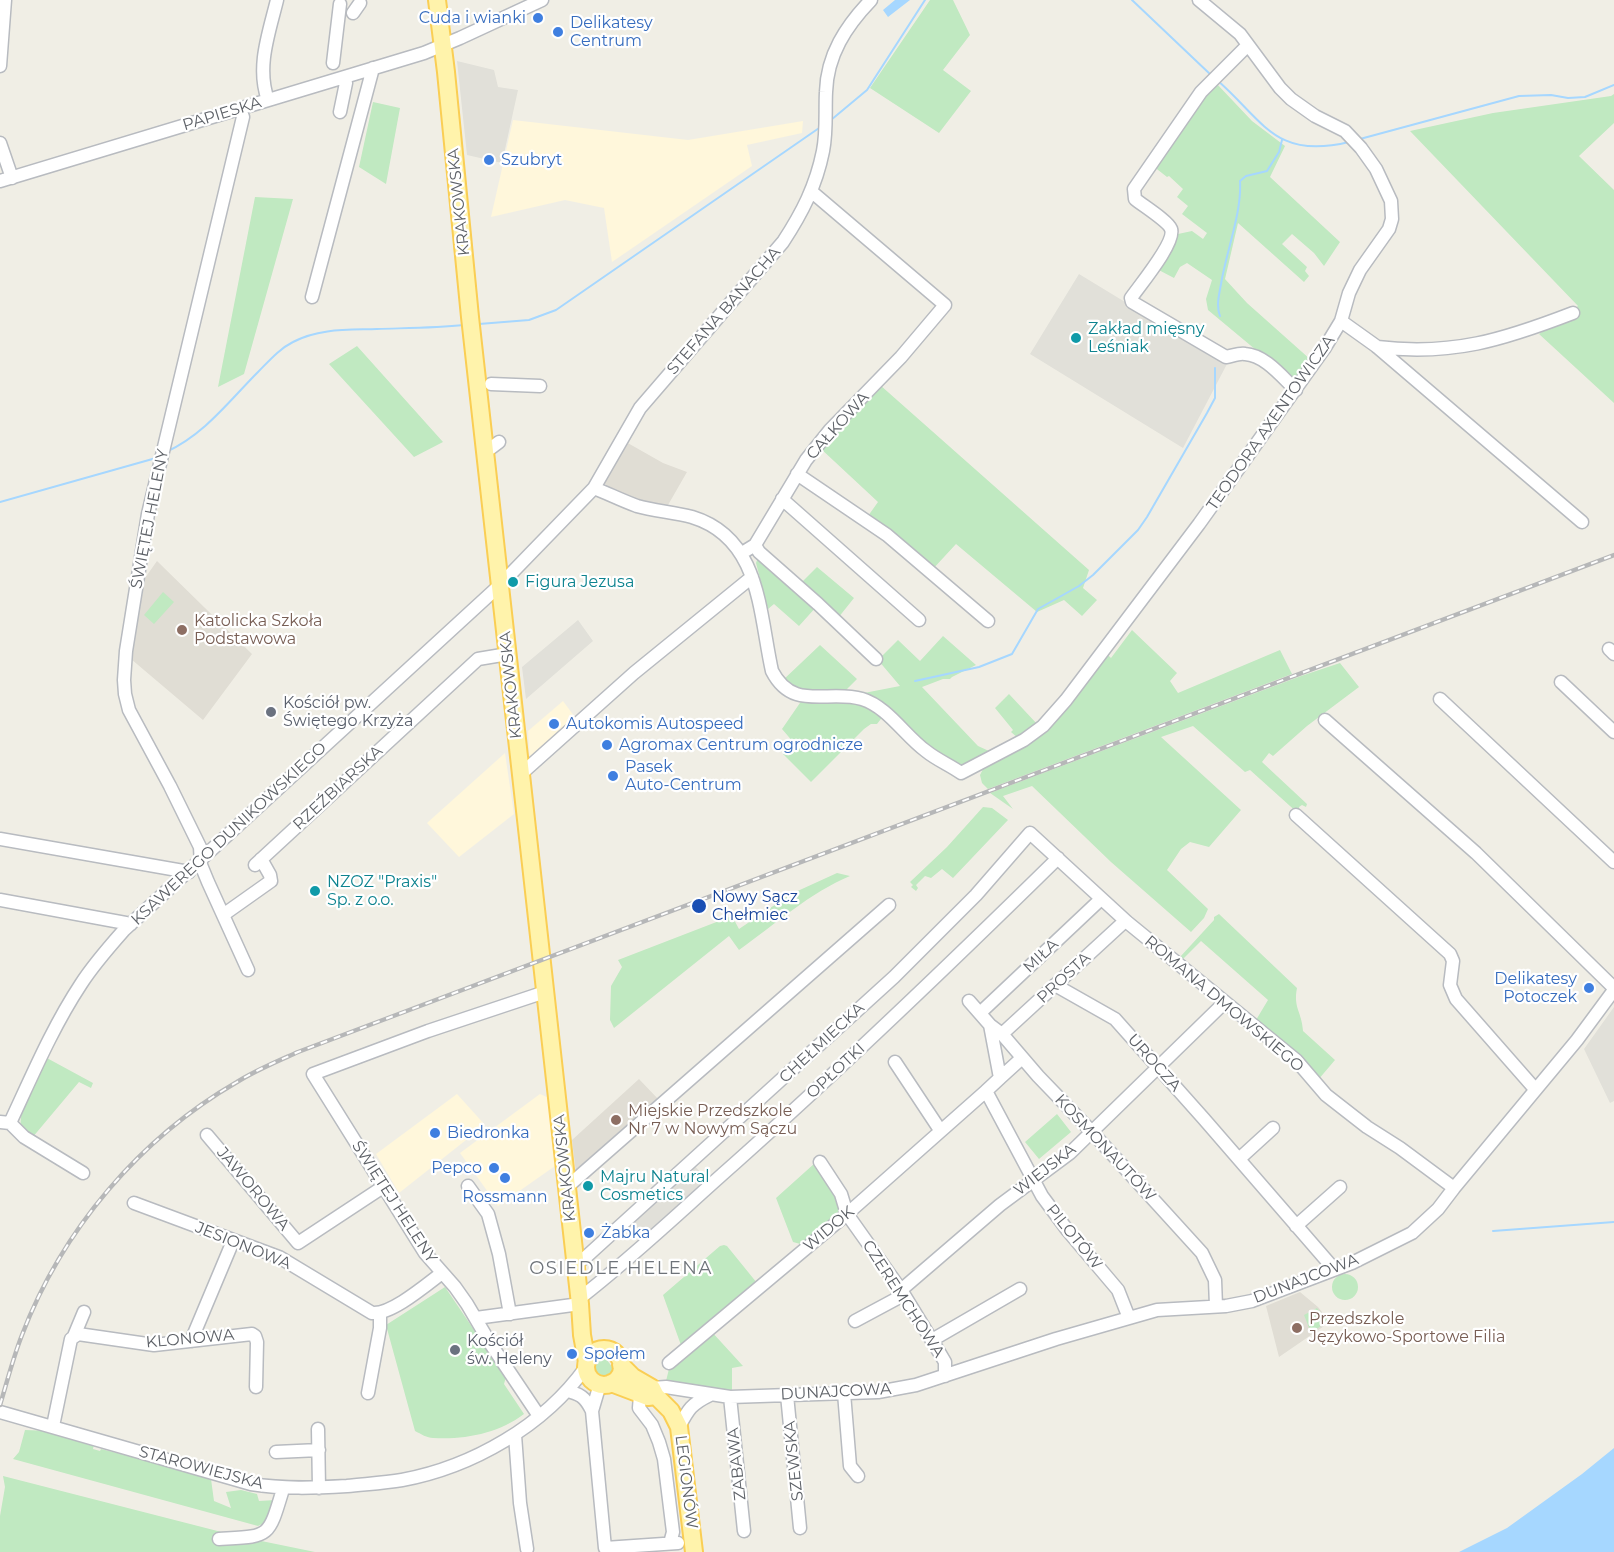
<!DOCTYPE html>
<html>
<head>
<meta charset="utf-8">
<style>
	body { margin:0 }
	canvas { display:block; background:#f0eee5 }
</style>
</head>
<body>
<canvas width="1614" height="1552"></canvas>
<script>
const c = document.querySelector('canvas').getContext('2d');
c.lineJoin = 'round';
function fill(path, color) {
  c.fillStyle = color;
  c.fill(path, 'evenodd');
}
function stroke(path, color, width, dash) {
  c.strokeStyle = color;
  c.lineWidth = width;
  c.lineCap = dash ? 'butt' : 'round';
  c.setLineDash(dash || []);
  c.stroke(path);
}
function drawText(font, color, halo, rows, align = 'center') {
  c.font = font + ' Montserrat,sans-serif';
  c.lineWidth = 4.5;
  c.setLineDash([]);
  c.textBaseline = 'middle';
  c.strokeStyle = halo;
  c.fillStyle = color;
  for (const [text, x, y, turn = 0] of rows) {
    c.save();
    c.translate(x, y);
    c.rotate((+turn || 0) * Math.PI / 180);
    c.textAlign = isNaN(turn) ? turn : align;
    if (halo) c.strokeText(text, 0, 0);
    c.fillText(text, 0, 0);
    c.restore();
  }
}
const commercial = new Path2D(`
	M513 120 688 140 803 121 802 133 747 145 752 166 612 262 604 208 565 200 491 217Z
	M563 701 577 720 530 761 528 731Z
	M505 753 514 814 459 857 427 823Z
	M457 1094 485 1125 399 1193 376 1154Z
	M540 1094 549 1098 555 1166 498 1206 460 1153Z`);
const industrial = new Path2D(`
	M457 61 494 70 498 87 518 90 502 163 467 155Z
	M1079 274 1227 364 1183 448 1030 354Z
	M578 620 593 641 526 699 522 667Z
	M1614 1007V1101L1610 1103 1584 1049Z
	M693 1164 710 1183 643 1240 630 1223Z`);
const education = new Path2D(`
	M626 442 663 463 687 472 668 505 644 502 616 493 604 483Z
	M157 561 252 654 203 720 131 659 145 578Z
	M639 1079 659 1100 576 1173 572 1140Z
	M1300 1292 1318 1307 1330 1322 1279 1357 1266 1306Z`);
const green = new Path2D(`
	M930 0H953L970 35 943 70 971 91 939 133 870 88Z
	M1216 83 1252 121 1285 146 1270 177 1340 242 1324 266 1314 253 1292 234 1282 244 1307 267 1305 271 1309 276 1304 282 1238 223 1225 279 1247 303 1311 360 1299 380H1292L1208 310 1206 299 1212 280 1187 263 1180 267 1174 278 1153 267 1178 234 1192 231 1203 239 1207 233 1182 214 1188 206 1177 197 1183 189 1169 176 1167 177 1153 166 1171 136Z
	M1614 94V123L1579 156 1614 190V403L1539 334 1578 306 1410 131 1493 113 1611 96Z
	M373 102 400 108 386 184 359 167Z
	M255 197 293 199 244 374 218 387Z
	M357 346 443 442 414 457 329 364Z
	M880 385 1089 570 1083 588 1097 600 1082 616 1064 600 1037 612 956 544 932 570 868 516 878 502 820 448Z
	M759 555 817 606 799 626 774 604 768 609 756 563Z
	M817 567 854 598 838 618 801 583Z
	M163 592 174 602 154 624 144 615Z
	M1132 630 1177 673 1170 681 1178 693 1280 650 1292 674 988 789 982 783 980 775 985 765 1019 749 1093 673 1108 655 1111 658Z
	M943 636 976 665 952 677 950 679H943L922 687 978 746 989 751 1010 740H1014C1002 747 974 766 960 764 939 761 905 722 887 709 879 703 871 700 864 693L900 686 878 660 898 640 920 661Z
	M820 645 857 679 843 693H809L782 681Z
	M1340 663 1359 687 1307 726 1273 756 1269 753 1262 762 1307 804 1306 807 1302 805 1299 807 1300 815 1250 770 1245 772 1193 726 1161 737 1241 810 1209 847 1190 842 1181 849 1167 870 1208 909 1204 918 1191 932 1111 862 1032 786 1003 796 1013 809 990 793 1301 676Z
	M1009 694 1038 725 1019 739 1011 732 1013 730 995 708Z
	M802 700 860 701 884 715 877 724H871L864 729 811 782 783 754 794 743 782 729Z
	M983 807 992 808 1008 820 953 878 942 869 931 878 925 876 916 885 918 888 916 891 911 887 913 885 910 882 947 847Z
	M837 873 850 876C811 892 774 925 739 950L729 936 614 1028 610 1020 611 986 622 967 618 960 732 916 739 929 791 894Z
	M1219 914 1297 988C1293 1008 1302 1012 1303 1031L1335 1060 1318 1080 1256 1020 1268 1000 1201 941 1182 960 1180 957 1214 920V917Z
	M45 1057 93 1083 91 1088 79 1082 32 1138 21 1129C18 1105 36 1079 45 1057Z
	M1057 1114 1071 1132 1039 1159 1025 1142Z
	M815 1163 843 1206 841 1214 804 1245 793 1242 776 1198Z
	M724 1245 727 1246 757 1283 682 1348 663 1295 720 1246Z
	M1332 1287a13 13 0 1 1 26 0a13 13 0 1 1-26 0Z
	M445 1287 506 1377 504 1384 524 1414C499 1433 465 1440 433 1438 427 1438 421 1434 415 1431L386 1325Z
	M1317 1308 1328 1321 1311 1333 1304 1315Z
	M711 1331 743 1366 732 1368V1391L666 1381 670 1365Z
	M604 1358C609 1361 615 1370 614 1376L601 1380C594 1375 589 1368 595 1360Z
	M25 1430 50 1431 94 1444 93 1449 100 1451 101 1449 149 1461 211 1479 214 1501 231 1508 226 1492 241 1490 257 1494 259 1501 276 1500 266 1522 258 1526 13 1459 19 1452Z
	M3 1476 237 1536 315 1552H0V1516L5 1487Z`);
const water = new Path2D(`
	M895 0H910L888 17 883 10Z
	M1614 1448V1552H1459L1507 1528 1582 1474Z`);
const stream = new Path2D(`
	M1132 0 1211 75
	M1217 80C1264 121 1275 160 1349 142
	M831 120 867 90 925 0
	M1360 139 1519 96 1551 95 1568 98 1585 97 1614 85
	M1220 316C1216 306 1219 295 1221 284 1226 252 1242 213 1240 181L1246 176 1267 171 1279 152 1282 140
	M479 324 529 320 556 310 822 126
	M166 452C205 434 229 401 258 372 269 361 279 349 293 342 319 328 349 330 377 329 406 328 435 328 464 325
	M0 502 156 458
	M915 681 979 667 1012 654 1038 609 1079 586 1093 575 1138 530 1147 517 1207 413 1215 398V368
	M1493 1231 1614 1222`);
const minor = new Path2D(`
	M353 13 360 3
	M1248 45 1201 92 1134 189 1135 199C1142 205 1168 221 1171 229 1176 242 1140 285 1131 298L1132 302 1226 357C1232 356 1239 353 1245 354 1265 355 1282 377 1296 390
	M333 63 340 4
	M0 66 5 0
	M268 100C256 67 269 33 277 0
	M240 109 243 117 148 514 126 651 124 680 125 694 129 710 170 786 200 847 201 865 208 882 248 970
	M340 112 346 83
	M0 143 12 178
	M0 181 424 53 460 38 542 0
	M312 297 373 68
	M1341 321 1376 346 1582 522
	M1377 347C1452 356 1503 340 1573 313
	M491 384 540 386
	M491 448 499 442
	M797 474 887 535 988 621
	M594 488C609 494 623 501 637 506 654 511 674 512 692 517 761 538 759 613 772 671 793 712 828 689 862 699 888 707 905 736 926 751 937 760 950 765 961 773L1024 740 1043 726 1066 700 1199 524 1324 349 1341 321 1349 293 1360 270 1389 229 1392 219 1391 201 1376 169 1361 148 1345 131 1315 116 1291 99 1280 88 1240 34 1199 0
	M782 499 919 620
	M755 545 759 552 818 604 876 659
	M742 553 755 545 806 460 830 430 901 357 945 305 812 192
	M1609 649 1614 654
	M1561 682 1614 732
	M1440 699 1614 862
	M1325 720 1476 853 1614 988
	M521 774 634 673 752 577
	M1296 815 1450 954 1453 961 1450 985 1456 999 1535 1089
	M0 839 189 872
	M255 865 478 659 508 654
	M0 900 131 924
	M223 915 271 881 270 875 261 859
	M1055 985 1115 1019 1204 1119 1334 1269
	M969 1001 990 1025 1002 1034 1038 1076 1091 1131 1202 1253 1215 1280 1216 1306
	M980 1013 1101 899
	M990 1025 1000 1078 986 1091 1042 1196 1068 1231 1118 1290 1129 1318
	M1002 1034 1125 921
	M895 1062 940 1130
	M1000 1078 1022 1058
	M0 1122 10 1123 24 1137 83 1173
	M10 1123C32 1076 52 1028 81 984 93 965 109 947 124 930L500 585 594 488 640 408 783 242C802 213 816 186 823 151 827 131 825 112 826 92 827 55 846 26 871 0
	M207 1135 298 1243 383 1187
	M1239 1159 1273 1128
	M820 1162 841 1194 847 1214 901 1290 939 1352 945 1362V1376
	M468 1186 488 1214 499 1254 510 1314
	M567 1187 889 905
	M134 1203 279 1257 372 1313C391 1315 426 1285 442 1273
	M1296 1226 1340 1187
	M576 1264 587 1256 894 977 976 895 1030 833 1127 922 1296 1060 1326 1095 1367 1127 1400 1148 1454 1188
	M580 1298C633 1257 683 1209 734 1164 845 1065 952 962 1058 858
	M476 1318 580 1304
	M855 1321 896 1299 901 1290 1000 1205 1070 1153 1224 1003
	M74 1336 84 1312
	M932 1340 1020 1289
	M191 1341 233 1241
	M669 1363 847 1214 986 1091
	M600 1384 592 1411 605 1548 678 1543
	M652 1388 666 1387 730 1397 878 1392 916 1385 1056 1339 1157 1310 1226 1306 1252 1301 1352 1263 1412 1233 1438 1209 1454 1188 1577 1040 1614 990
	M571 1392C583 1395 587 1401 592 1411
	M368 1393 380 1328V1314
	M844 1393 850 1466 858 1476
	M640 1395 639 1408 652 1425 659 1442 664 1459 673 1532 670 1543
	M787 1395 800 1528
	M730 1397 744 1531
	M0 1412 251 1484C283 1489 314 1488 347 1486 365 1484 384 1483 402 1480 472 1467 544 1426 586 1367
	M539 1416 490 1343 467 1304 455 1287 425 1253 313 1074 428 1031 545 992
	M53 1426 71 1339 78 1334 154 1345 252 1334 255 1336 257 1342 256 1387
	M679 1427C688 1410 691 1404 710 1395
	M318 1429 319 1488
	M515 1435 520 1503 527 1549
	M276 1452 319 1450
	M219 1539C270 1536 268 1539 283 1489`);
const major = new Path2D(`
	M437 0 446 72 470 317 580 1304 582 1335 587 1362
	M586 1367a18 18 0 1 1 36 0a18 18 0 1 1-36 0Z
	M621 1365 633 1377 652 1388 656 1396 671 1411 679 1427 694 1552
	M611 1383 648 1397 656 1396`);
const rail = new Path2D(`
	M0 1405C7 1382 13 1358 22 1335 62 1230 140 1138 237 1082 256 1070 278 1061 298 1052L1614 555`);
const markers = [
	[538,18,6,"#3f7fe0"],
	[558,32,6,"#3f7fe0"],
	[489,160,6,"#3f7fe0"],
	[1076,338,6,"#0f9aa8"],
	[513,582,6,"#0f9aa8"],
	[182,630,6,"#8d6e63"],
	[271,712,6,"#6b7280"],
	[554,724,6,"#3f7fe0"],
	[607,745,6,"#3f7fe0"],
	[613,776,6,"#3f7fe0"],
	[315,891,6,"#0f9aa8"],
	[699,906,8,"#1a4fb4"],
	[1589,988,6,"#3f7fe0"],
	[616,1120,6,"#8d6e63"],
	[435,1133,6,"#3f7fe0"],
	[494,1168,6,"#3f7fe0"],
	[505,1178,6,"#3f7fe0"],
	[588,1186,6,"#0f9aa8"],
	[589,1233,6,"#3f7fe0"],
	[1297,1328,6,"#8d6e63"],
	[455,1350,6,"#6b7280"],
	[572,1354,6,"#3f7fe0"]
];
const shopNames = [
	["Cuda i wianki",526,18,"right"],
	["Delikatesy",570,23],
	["Centrum",570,41],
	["Szubryt",501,160],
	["Autokomis Autospeed",566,724],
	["Agromax Centrum ogrodnicze",619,745],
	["Pasek",625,767],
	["Auto-Centrum",625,785],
	["Delikatesy",1577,979,"right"],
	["Potoczek",1577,997,"right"],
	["Biedronka",447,1133],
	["Pepco",482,1168,"right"],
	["Rossmann",505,1197,"center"],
	["Żabka",601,1233],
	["Społem",584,1354]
];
const streetNames = [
	["PAPIESKA",222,114,-17],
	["KRAKOWSKA",459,202,-96],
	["STEFANA BANACHA",724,311,-49],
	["TEODORA AXENTOWICZA",1271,423,-55],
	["CAŁKOWA",838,426,-48],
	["ŚWIĘTEJ HELENY",150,519,-79],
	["KRAKOWSKA",511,685,-96],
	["RZEŹBIARSKA",338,788,-43],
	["KSAWEREGO DUNIKOWSKIEGO",229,834,-43],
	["MIŁA",1041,956,-43],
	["PROSTA",1064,978,-43],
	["ROMANA DMOWSKIEGO",1224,1004,40],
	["CHEŁMIECKA",822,1043,-43],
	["UROCZA",1154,1063,48],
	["OPŁOTKI",836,1071,-43],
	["KOSMONAUTÓW",1105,1148,47],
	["KRAKOWSKA",565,1168,-96],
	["WIEJSKA",1045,1170,-38],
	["JAWOROWA",253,1189,50],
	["ŚWIĘTEJ HELENY",394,1202,57],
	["WIDOK",829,1229,-40],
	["PILOTÓW",1074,1237,51],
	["JESIONOWA",243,1246,22],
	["DUNAJCOWA",1306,1279,-21],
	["CZEREMCHOWA",903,1299,57],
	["KLONOWA",190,1339,-5],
	["DUNAJCOWA",836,1392,-3],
	["SZEWSKA",794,1461,-96],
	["ZABAWA",737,1464,-96],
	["STAROWIEJSKA",201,1468,15],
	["LEGIONÓW",686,1482,83]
];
const cultureNames = [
	["Zakład mięsny",1088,329],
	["Leśniak",1088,347],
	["Figura Jezusa",525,582],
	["NZOZ \"Praxis\"",327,882],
	["Sp. z o.o.",327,900],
	["Majru Natural",600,1177],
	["Cosmetics",600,1195]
];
const educationNames = [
	["Katolicka Szkoła",194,621],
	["Podstawowa",194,639],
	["Miejskie Przedszkole",628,1111],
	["Nr 7 w Nowym Sączu",628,1129],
	["Przedszkole",1309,1319],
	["Językowo-Sportowe Filia",1309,1337]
];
const worshipNames = [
	["Kościół pw.",283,703],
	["Świętego Krzyża",283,721],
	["Kościół",467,1341],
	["św. Heleny",467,1359]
];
const transitNames = [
	["Nowy Sącz",712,897],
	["Chełmiec",712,915]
];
const neighbourhoodNames = [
	["OSIEDLE HELENA",621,1269]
];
fill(commercial, '#fff7db');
fill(industrial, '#e1e0d9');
fill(education, '#e0ddd4');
fill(green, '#c0e9c1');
fill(water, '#a6d7ff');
stroke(stream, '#a6d7ff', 2);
stroke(minor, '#b8bbc0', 15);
stroke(major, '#face54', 20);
stroke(minor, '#fff', 12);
stroke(major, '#fff3ab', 16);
stroke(rail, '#b6b7b8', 4.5);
stroke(rail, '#fff', 2, [7]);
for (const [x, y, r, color] of markers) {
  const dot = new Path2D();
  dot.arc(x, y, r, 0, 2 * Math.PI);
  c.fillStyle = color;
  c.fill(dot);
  stroke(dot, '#fff', 2);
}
drawText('16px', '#366cbe', '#fff', shopNames, 'left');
drawText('16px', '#5d6167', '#fff', streetNames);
drawText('16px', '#0d838f', '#fff', cultureNames, 'left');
drawText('16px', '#785e54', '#fff', educationNames, 'left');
drawText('16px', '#5b616d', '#fff', worshipNames, 'left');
drawText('16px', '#164399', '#fff', transitNames, 'left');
c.letterSpacing = '1.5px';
drawText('18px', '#6e7379', '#fff', neighbourhoodNames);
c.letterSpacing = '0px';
</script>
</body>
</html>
